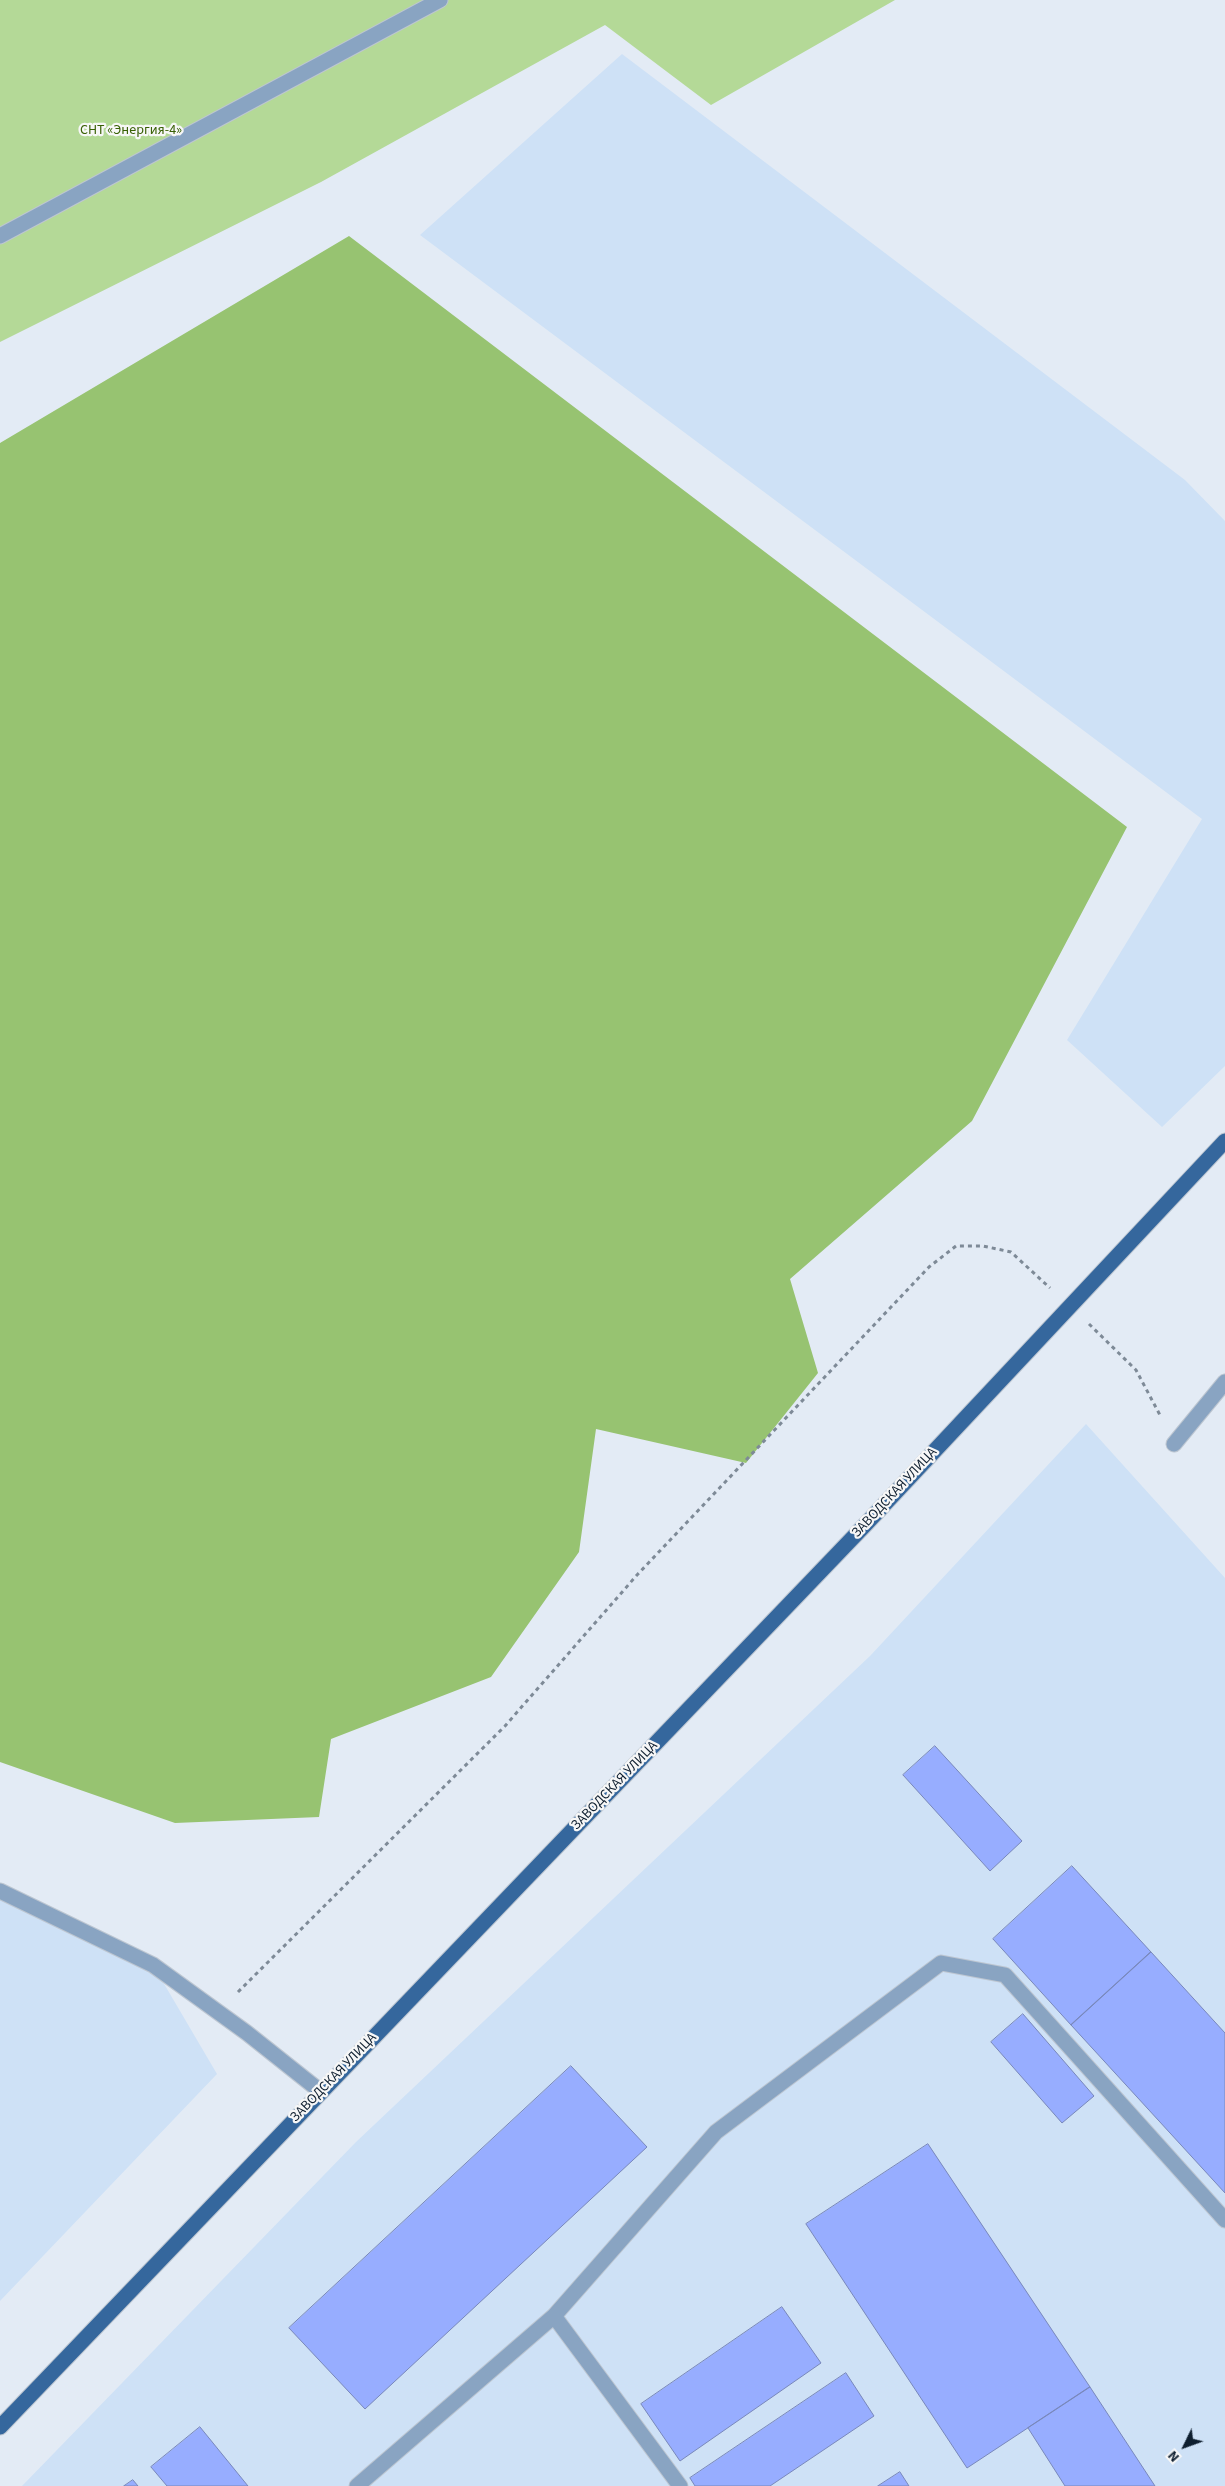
<!DOCTYPE html>
<html>
<head>
<meta charset="utf-8">
<style>
	body { margin:0 }
	#map { position:relative; width:1225px; height:2486px; overflow:hidden; background:#e3ebf5; font-family:"Source Sans 3",sans-serif }
	canvas { display:block }
	.north { position:absolute; left:1160px; top:2421px; width:50px; height:50px; -webkit-text-stroke:4px #f7f7f7; paint-order:stroke; rotate:228deg; font-size:14px; font-weight:700; line-height:20px; text-align:center; color:#0e1e2f }
	.north::after { content:''; display:block; margin:auto; width:18px; height:22px; background:#0e1e2f; clip-path:polygon(50% 0,100% 100%,50% 72%,0 100%) }
</style>
</head>
<body>
<div id="map">
<canvas width="1225" height="2486"></canvas>
<div class="north">N</div>
</div>
<script>
const c = document.querySelector('canvas').getContext('2d');
c.lineJoin = 'round';
function fill(path, color) {
  c.fillStyle = color;
  c.fill(path, 'evenodd');
}
function stroke(path, color, width, dash) {
  c.strokeStyle = color;
  c.lineWidth = width;
  c.lineCap = dash ? 'butt' : 'round';
  c.setLineDash(dash || []);
  c.stroke(path);
}
function drawText(font, color, halo, rows, align = 'center') {
  c.font = font + ' "Source Sans 3",sans-serif';
  c.lineWidth = 4.5;
  c.setLineDash([]);
  c.textBaseline = 'middle';
  c.strokeStyle = halo;
  c.fillStyle = color;
  for (const [text, x, y, turn = 0] of rows) {
    c.save();
    c.translate(x, y);
    c.rotate((+turn || 0) * Math.PI / 180);
    c.textAlign = isNaN(turn) ? turn : align;
    if (halo) c.strokeText(text, 0, 0);
    c.fillText(text, 0, 0);
    c.restore();
  }
}
const built = new Path2D(`
	M622 54 1185 480 1225 521V1066L1162 1127 1067 1040 1202 819 420 235Z
	M1086 1424 1225 1578V2486H22L356 2142 870 1656Z
	M0 1891 153 1965 217 2074 0 2301Z`);
const green = new Path2D(`
	M0 0H895L711 105 605 25 321 182 0 342Z`);
const forest = new Path2D(`
	M349 236 1127 827 972 1121 790 1279 818 1373 746 1463 596 1429 579 1552 491 1677 331 1739 319 1817 175 1823 0 1762V443Z`);
const building = new Path2D(`
	M935 1746 1022 1841 990 1871 903 1775Z
	M1072 1866 1151 1952 1071 2025 993 1939Z
	M1151 1952 1225 2033V2193L1071 2025Z
	M1023 2014 1094 2096 1062 2123 991 2042Z
	M571 2066 647 2147 365 2409 289 2328Z
	M928 2144 1090 2387 967 2468 806 2224Z
	M782 2307 821 2363 680 2461 641 2404Z
	M846 2373 874 2416 770 2486H695L690 2478Z
	M1090 2387 1155 2486H1065L1028 2428Z
	M200 2427 248 2486H167L151 2467Z
	M900 2472 909 2486H878Z
	M133 2480 138 2486H124Z`);
const path = new Path2D(`
	M1089 1324 1136 1370 1161 1417
	M238 1992 505 1726 637 1575 929 1267 956 1246H983L1011 1252 1050 1288`);
const minor = new Path2D(`
	M0 236 440 0
	M1174 1444 1225 1382
	M0 1891 153 1965 247 2033 320 2091
	M554 2316 680 2486
	M357 2486 554 2316 716 2132 941 1963 1005 1975 1225 2220`);
const major = new Path2D(`
	M0 2427 866 1524 1225 1141`);
const parkNames = [
	["СНТ «Энергия-4»",131,131]
];
const streetNames = [
	["ЗАВОДСКАЯ УЛИЦА",895,1493,-47],
	["ЗАВОДСКАЯ УЛИЦА",615,1786,-46],
	["ЗАВОДСКАЯ УЛИЦА",334,2078,-46]
];
fill(built, '#cee1f6');
fill(green, '#b4d997');
fill(forest, '#97c371');
fill(building, '#97adff');
stroke(building, '#7988bb', 1);
stroke(minor, '#bdc6d1', 17);
stroke(major, '#bdc6d1', 17);
stroke(path, '#7e8a97', 3, [4, 4]);
stroke(minor, '#89a4c2', 15);
stroke(major, '#35679d', 15);
drawText('14px', '#386004', '#f7f7f7', parkNames);
drawText('14px', '#0e1e2f', '#f7f7f7', streetNames);
</script>
</body>
</html>
